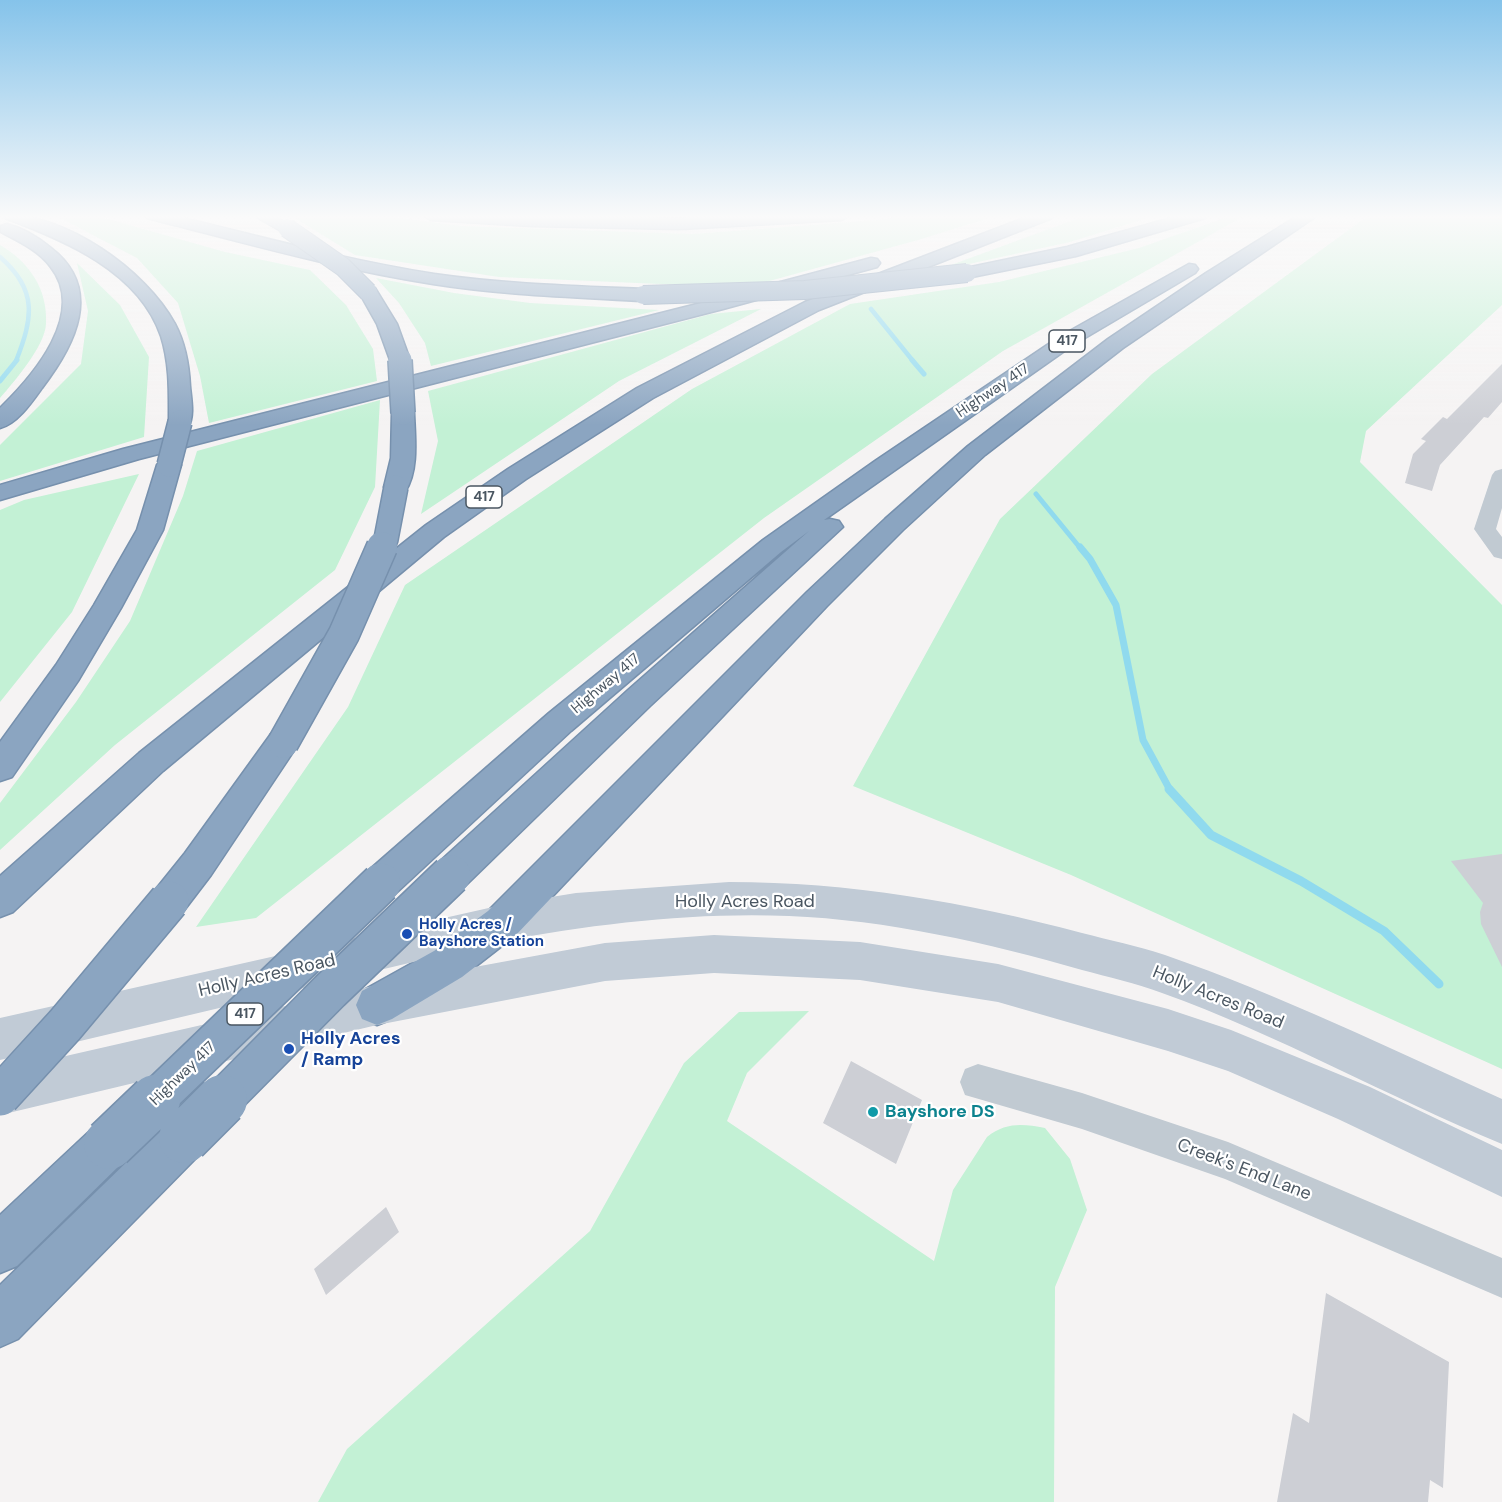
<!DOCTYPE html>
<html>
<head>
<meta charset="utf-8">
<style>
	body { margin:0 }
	canvas { display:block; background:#f5f3f3 }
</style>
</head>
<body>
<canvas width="1502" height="1502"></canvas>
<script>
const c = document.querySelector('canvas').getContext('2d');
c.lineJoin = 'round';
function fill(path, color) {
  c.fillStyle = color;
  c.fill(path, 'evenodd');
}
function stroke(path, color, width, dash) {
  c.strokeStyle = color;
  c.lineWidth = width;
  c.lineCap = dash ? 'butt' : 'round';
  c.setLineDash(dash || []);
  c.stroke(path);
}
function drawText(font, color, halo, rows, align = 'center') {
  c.font = font + ' "DM Sans",sans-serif';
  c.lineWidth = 4.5;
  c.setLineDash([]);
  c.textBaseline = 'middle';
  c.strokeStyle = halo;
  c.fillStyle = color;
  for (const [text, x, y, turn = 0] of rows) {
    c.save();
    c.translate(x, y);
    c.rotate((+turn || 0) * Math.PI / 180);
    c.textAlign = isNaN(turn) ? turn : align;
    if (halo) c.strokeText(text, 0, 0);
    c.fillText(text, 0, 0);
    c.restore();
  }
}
const green = new Path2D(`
	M48 215H94L225 252 310 270 346 305 373 349 377 381 209 423 200 376 178 303 137 258 64 220Z
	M290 215H378L462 226 692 234 877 220 906 215H999L918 240 755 285 661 284 499 277 355 255Z
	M1087 215H1157L1070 242 932 272Z
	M1233 215H1246L1003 351 764 518 256 918 196 927 348 707 405 585 692 389 850 304 999 282 1139 248Z
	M1369 215H1502V305L1366 431 1360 462 1502 605V1069L1071 875 853 786 1000 519 1152 374Z
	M0 245C29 262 48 289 46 324 45 346 14 382 0 398Z
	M77 263 120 305 149 357 144 437 0 481V445L81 364 88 311Z
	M376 278 454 293 530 303 659 310 431 366 425 343 399 303Z
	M761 309 619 381 421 514 438 441 428 391 711 314Z
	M380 400 375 487 335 570 115 745 0 850V803L76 702 130 621 183 496 197 451Z
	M139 474 72 612 0 702V510L24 500Z
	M809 1011 747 1073 727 1121 934 1261 953 1190 987 1137C1006 1122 1023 1124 1045 1128L1070 1159 1087 1210 1055 1287 1054 1502H318L347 1449 590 1231 684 1063 739 1012Z`);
const streamFar3 = new Path2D(`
	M0 257C38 290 33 318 16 361
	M871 309 913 361`);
const streamFar2 = new Path2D(`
	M912 360 924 374
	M0 381 17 360
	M1036 494 1081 549`);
const streamFar1 = new Path2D(`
	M1080 547 1090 559 1116 605 1143 740 1170 790`);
const stream = new Path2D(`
	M1169 789 1211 835 1301 881 1384 931 1439 984`);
const building = new Path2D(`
	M1502 364V402L1488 418 1484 417 1440 465 1432 491 1405 483 1413 454 1426 441 1421 439 1443 417 1447 419Z
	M1502 854V967L1481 924 1480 912 1483 903 1451 861Z
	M851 1061 922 1100 896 1164 823 1123Z
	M386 1207 399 1232 326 1295 314 1269Z
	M1326 1293 1449 1362 1443 1488 1430 1480 1428 1502H1277L1293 1413 1309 1423Z`);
const minor = new Path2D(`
	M1502 469V508L1496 529 1502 537V559L1494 557 1474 529 1492 475 1495 471Z
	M978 1064 1082 1093 1228 1142 1502 1258V1298L1225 1179 1082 1129 965 1095 960 1082 965 1069Z`);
const secondary = new Path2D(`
	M729 882C849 882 966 902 1082 933 1109 940 1138 946 1165 955 1280 995 1391 1049 1502 1099V1144C1388 1097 1279 1035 1162 993 1136 983 1108 977 1082 970 988 943 887 920 789 916 695 912 594 924 502 941L0 1060V1018L502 905 576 893Z
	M714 935 860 942 998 964 1168 1009 1231 1030 1370 1087 1502 1150V1197L1338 1119 1228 1071 1168 1051 998 1002 860 980 714 973 605 981 377 1025 0 1115V1071L377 985 605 943Z`);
const motorway = new Path2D(`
	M3 215C64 212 147 271 175 324 185 343 189 365 190 386 191 398 195 417 188 427L180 429 172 427 169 422C169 393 170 364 161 336 139 271 64 240 5 218Z
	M145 215H171C258 236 345 260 434 274 503 284 573 286 643 289L650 291 652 295 650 299 643 301C573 297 502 295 433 284 336 269 242 242 147 218Z
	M253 215H273L295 228 293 231H281Z
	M423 215 680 219 759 215H850L842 220 680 229 531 226 431 220Z
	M1032 215H1054L1052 218 819 310 653 398 526 479 444 537 163 771 13 912 0 917V876L139 753 426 525 508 469 637 388 805 302Z
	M1182 215H1207L1205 218 1076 256 967 278 961 277 958 273 961 269 1067 247Z
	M1299 215H1318L1123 348 985 455 903 530 827 606 516 935 462 977 392 1019 377 1025 362 1019 356 1005 362 991 434 951 488 911 807 592 885 519 968 446 1108 339 1206 273Z
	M7 224C23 228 39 238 51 248 104 289 75 345 42 388 32 402 17 424 0 428V408C33 376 88 313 50 266 38 250 18 241 1 232V226Z
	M871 258 877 259 880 263 877 267 723 309 139 459 0 500V485L123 449 709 301Z
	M1189 264 1195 265 1198 269 1195 273 1073 345 824 520 830 519 839 521 843 527 650 706 464 887 451 891 438 887 433 875 438 863 628 690 809 531 781 552 571 731 394 895 381 900 368 895 362 883 368 871 549 713 763 540 875 461 1059 337Z
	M368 286 375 288 397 324 410 360 407 364 400 366 393 364 390 360 377 324 359 292 361 288Z
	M403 406 411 408 414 413C415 438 419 471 405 492L396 494 387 492 384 487 391 458 392 413 395 408Z
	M169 458 177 460 181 465 163 530 121 608 78 681 12 777 0 781V742L56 665 94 605 137 530 157 465 161 460Z
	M283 730 295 734 299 743 211 875 182 913 169 918 156 913 150 901 156 889 185 853 271 734Z
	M184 1115 200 1122 207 1138 200 1154 18 1339 0 1347V1285L168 1122Z
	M109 1121 125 1128 132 1144 125 1160 17 1266 0 1273V1215L93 1128Z`);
const motorwayBridgeFar4 = new Path2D(`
	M287 228 343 267 368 292
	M643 295 805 290 967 273`);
const motorwayBridgeFar3 = new Path2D(`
	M400 360 403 413
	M169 465 180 422
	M382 549 386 539 396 487`);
const motorwayBridgeFar2 = new Path2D(`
	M283 743 344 634 382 547`);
const motorwayBridgeFar1 = new Path2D(`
	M0 1096 65 1025 169 901
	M153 1102 381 883
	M220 1102 330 991 451 875`);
const motorwayBridge = new Path2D(`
	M184 1138 222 1100
	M109 1144 155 1100`);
const markers = [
	[407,934,6,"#1a4fb4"],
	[289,1049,6,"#1a4fb4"],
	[873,1112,6,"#0f9aa8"]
];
const shields = [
	[1067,341,36],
	[484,497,36],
	[245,1014,36]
];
const shieldNames = [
	["417",1067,341],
	["417",484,497],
	["417",245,1014]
];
const streetNames = [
	["Highway 417",993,391,-34],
	["Highway 417",606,684,-40],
	["Highway 417",183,1074,-44]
];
const transitNames = [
	["Holly Acres /",419,925],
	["Bayshore Station",419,942]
];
const nearStreetnames = [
	["Holly Acres Road",745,902],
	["Holly Acres Road",267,976,-13],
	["Holly Acres Road",1218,998,22],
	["Creek's End Lane",1244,1170,21]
];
const nearTransitnames = [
	["Holly Acres",301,1039],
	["/ Ramp",301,1060]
];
const nearCulturenames = [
	["Bayshore DS",885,1112]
];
fill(green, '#c3f1d5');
stroke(streamFar3, '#90daee', 4.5);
stroke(streamFar2, '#90daee', 5);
stroke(streamFar1, '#90daee', 7);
stroke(stream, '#90daee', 9);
fill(building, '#cdcfd5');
stroke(motorway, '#7690ad', 3);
fill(minor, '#c1cad2');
fill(secondary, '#c1cbd6');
fill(motorway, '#8ba5c1');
stroke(motorwayBridgeFar4, '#7690ad', 20, []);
stroke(motorwayBridgeFar3, '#7690ad', 26, []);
stroke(motorwayBridgeFar2, '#7690ad', 33, []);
stroke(motorwayBridgeFar1, '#7690ad', 42, []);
stroke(motorwayBridge, '#7690ad', 53, []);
stroke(motorwayBridgeFar4, '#8ba5c1', 18);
stroke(motorwayBridgeFar3, '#8ba5c1', 23);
stroke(motorwayBridgeFar2, '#8ba5c1', 30);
stroke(motorwayBridgeFar1, '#8ba5c1', 39);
stroke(motorwayBridge, '#8ba5c1', 50);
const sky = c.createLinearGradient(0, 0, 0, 425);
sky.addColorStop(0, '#85c3ea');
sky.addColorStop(0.51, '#fafafa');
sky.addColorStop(1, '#fafafa00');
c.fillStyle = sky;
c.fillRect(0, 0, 1502, 425);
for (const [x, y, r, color] of markers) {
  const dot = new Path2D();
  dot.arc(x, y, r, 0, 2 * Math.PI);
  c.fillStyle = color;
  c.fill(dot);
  stroke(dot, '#fff', 2);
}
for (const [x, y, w] of shields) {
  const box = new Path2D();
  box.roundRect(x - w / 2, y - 11, w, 22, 4.5);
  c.fillStyle = '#fff';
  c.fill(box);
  stroke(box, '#4a5661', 1.5);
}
drawText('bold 14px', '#4a5661', null, shieldNames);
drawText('15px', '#4a5661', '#fff', streetNames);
drawText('bold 15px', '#164399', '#fff', transitNames, 'left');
drawText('18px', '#4a5661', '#fff', nearStreetnames);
drawText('bold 18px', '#164399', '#fff', nearTransitnames, 'left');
drawText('bold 18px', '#0d838f', '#fff', nearCulturenames, 'left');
</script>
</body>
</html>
